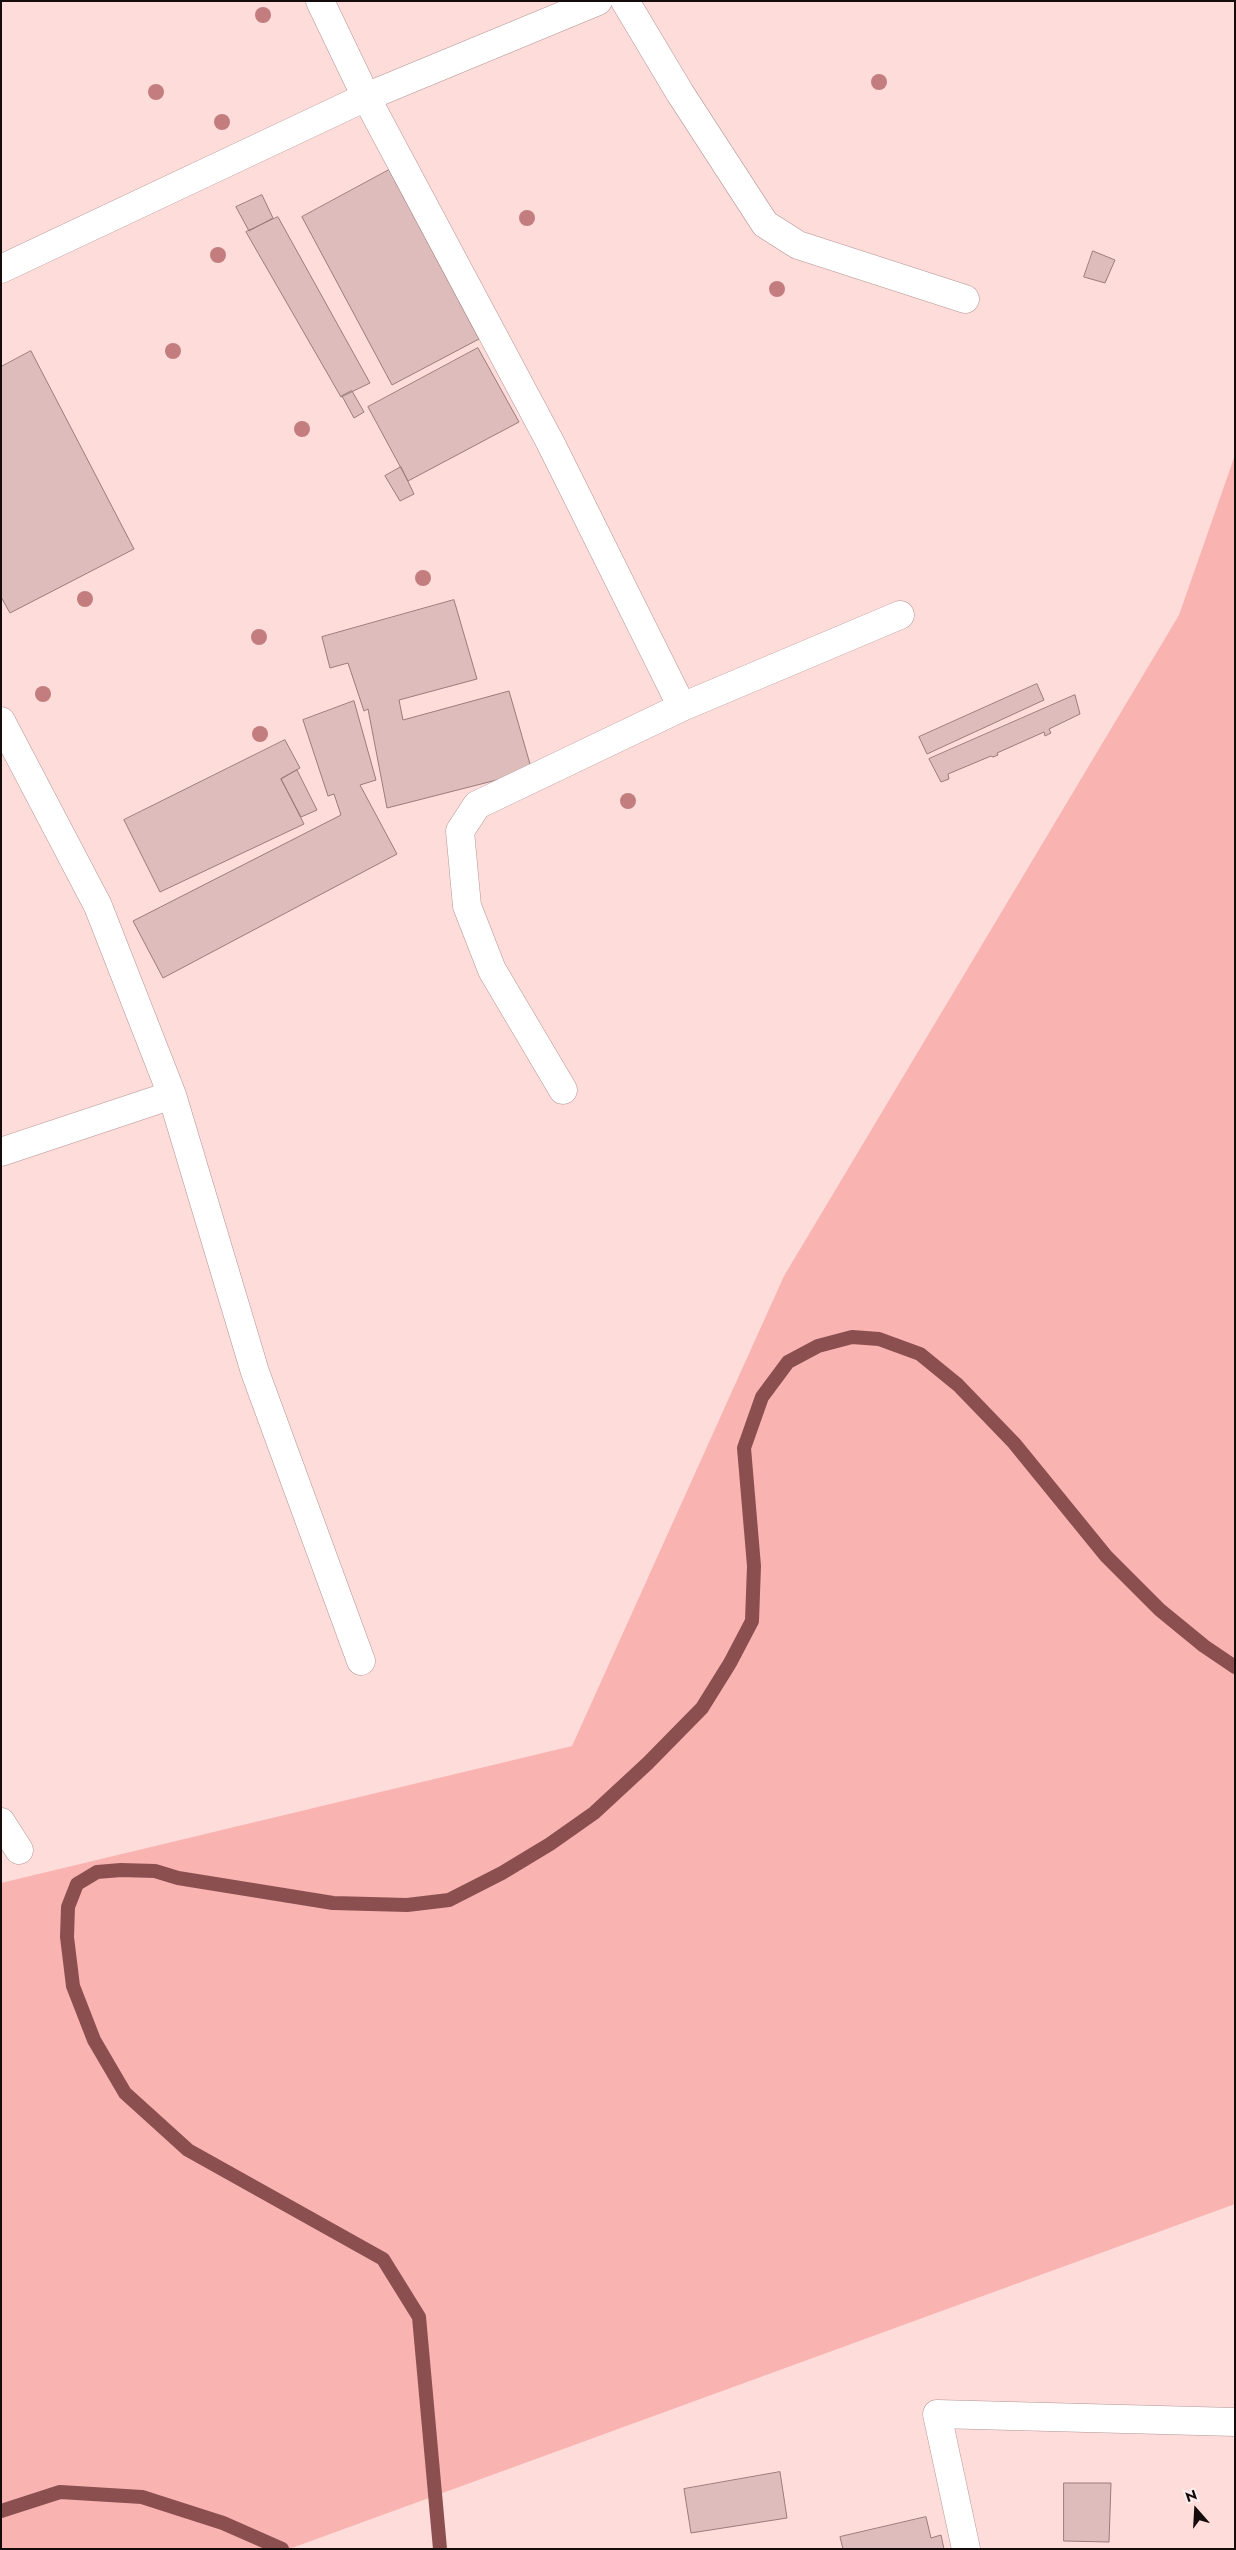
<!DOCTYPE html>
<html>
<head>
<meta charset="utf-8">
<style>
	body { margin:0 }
	#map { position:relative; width:1236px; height:2550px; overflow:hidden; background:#fddcda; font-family:Jost,sans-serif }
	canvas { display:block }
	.frame { position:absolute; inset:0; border:2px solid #160b0b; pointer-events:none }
	.north { position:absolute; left:1171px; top:2485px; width:50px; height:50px; -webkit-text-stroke:4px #fceeee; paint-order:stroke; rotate:341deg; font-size:14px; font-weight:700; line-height:20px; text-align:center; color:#160b0b }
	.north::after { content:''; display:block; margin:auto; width:18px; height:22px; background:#160b0b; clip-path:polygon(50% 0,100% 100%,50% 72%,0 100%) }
</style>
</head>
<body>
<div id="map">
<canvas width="1236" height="2550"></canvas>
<div class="frame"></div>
<div class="north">N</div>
</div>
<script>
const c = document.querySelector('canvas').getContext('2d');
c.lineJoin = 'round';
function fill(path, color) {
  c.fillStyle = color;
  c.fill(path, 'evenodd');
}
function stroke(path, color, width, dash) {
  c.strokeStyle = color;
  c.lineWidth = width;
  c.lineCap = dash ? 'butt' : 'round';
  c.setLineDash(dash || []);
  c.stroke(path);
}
const green = new Path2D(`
	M1235 455V2204L289 2549H1V1883L572 1746 784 1276 1179 615Z`);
const stream = new Path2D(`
	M1 2511 60 2492 142 2497 223 2523 282 2549
	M440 2549 419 2317 383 2259 188 2150 125 2093 94 2040 73 1986 67 1937 68 1907 77 1884 97 1872 121 1870 155 1871 178 1878 333 1903 407 1905 449 1900 502 1873 550 1844 594 1813 648 1763 702 1708 730 1663 752 1621 754 1566 744 1448 762 1397 788 1362 818 1346 852 1337 879 1339 920 1354 958 1385 1014 1443 1106 1556 1160 1610 1204 1646 1235 1667`);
const building = new Path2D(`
	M389 170 479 339 392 385 302 217Z
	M262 195 273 218 249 231 236 207Z
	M278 217 370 383 341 397 246 232Z
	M1093 251 1115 260 1105 283 1084 277Z
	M478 348 519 422 408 481 368 407Z
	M31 351 134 549 10 613 1 597V367Z
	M352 391 364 412 354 418 342 396Z
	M401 467 414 494 400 501 385 476Z
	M454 600 477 679 399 700 403 720 509 691 532 771 387 808 368 709 364 711 348 663 330 668 322 637Z
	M1037 684 1044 700 927 754 919 737Z
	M1075 695 1080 714 1049 729 1051 733 1045 736 1044 732 997 753 998 755 993 757 991 756 948 774 949 779 941 782 929 759Z
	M354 701 376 780 360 785 397 854 163 978 133 921 341 815 334 794 328 796 303 720Z
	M285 740 300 768 281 779 304 824 160 892 124 820Z
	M297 770 317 810 301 817 281 779Z
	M780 2472 787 2518 691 2533 684 2489Z
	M1064 2483H1111L1109 2542 1064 2541Z
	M926 2517 931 2538 941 2535 944 2549H843L840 2537Z`);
const minor = new Path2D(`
	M320 1 366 97 550 442 682 707
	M625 1 680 93 765 224 798 245 965 299
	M1 269 366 97 598 1
	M1 721 98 906 172 1095 255 1372 361 1661
	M563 1090 492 970 467 906 460 831 477 805 682 707 900 615
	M1 1152 172 1095
	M1 1822 19 1850
	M966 2549 937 2414 1235 2422`);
const trees = [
	[263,15],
	[879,82],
	[156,92],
	[222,122],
	[527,218],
	[218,255],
	[777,289],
	[173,351],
	[302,429],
	[423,578],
	[85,599],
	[259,637],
	[43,694],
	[260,734],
	[628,801]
];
fill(green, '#f9b3b1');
stroke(stream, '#8b4f4f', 14);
fill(building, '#ddbcbb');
stroke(building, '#9a7c7b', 1);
stroke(minor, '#b39493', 29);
stroke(minor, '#fff', 28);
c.fillStyle = '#c37d7f';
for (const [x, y] of trees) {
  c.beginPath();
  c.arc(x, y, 8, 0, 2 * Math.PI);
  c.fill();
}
</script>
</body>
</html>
